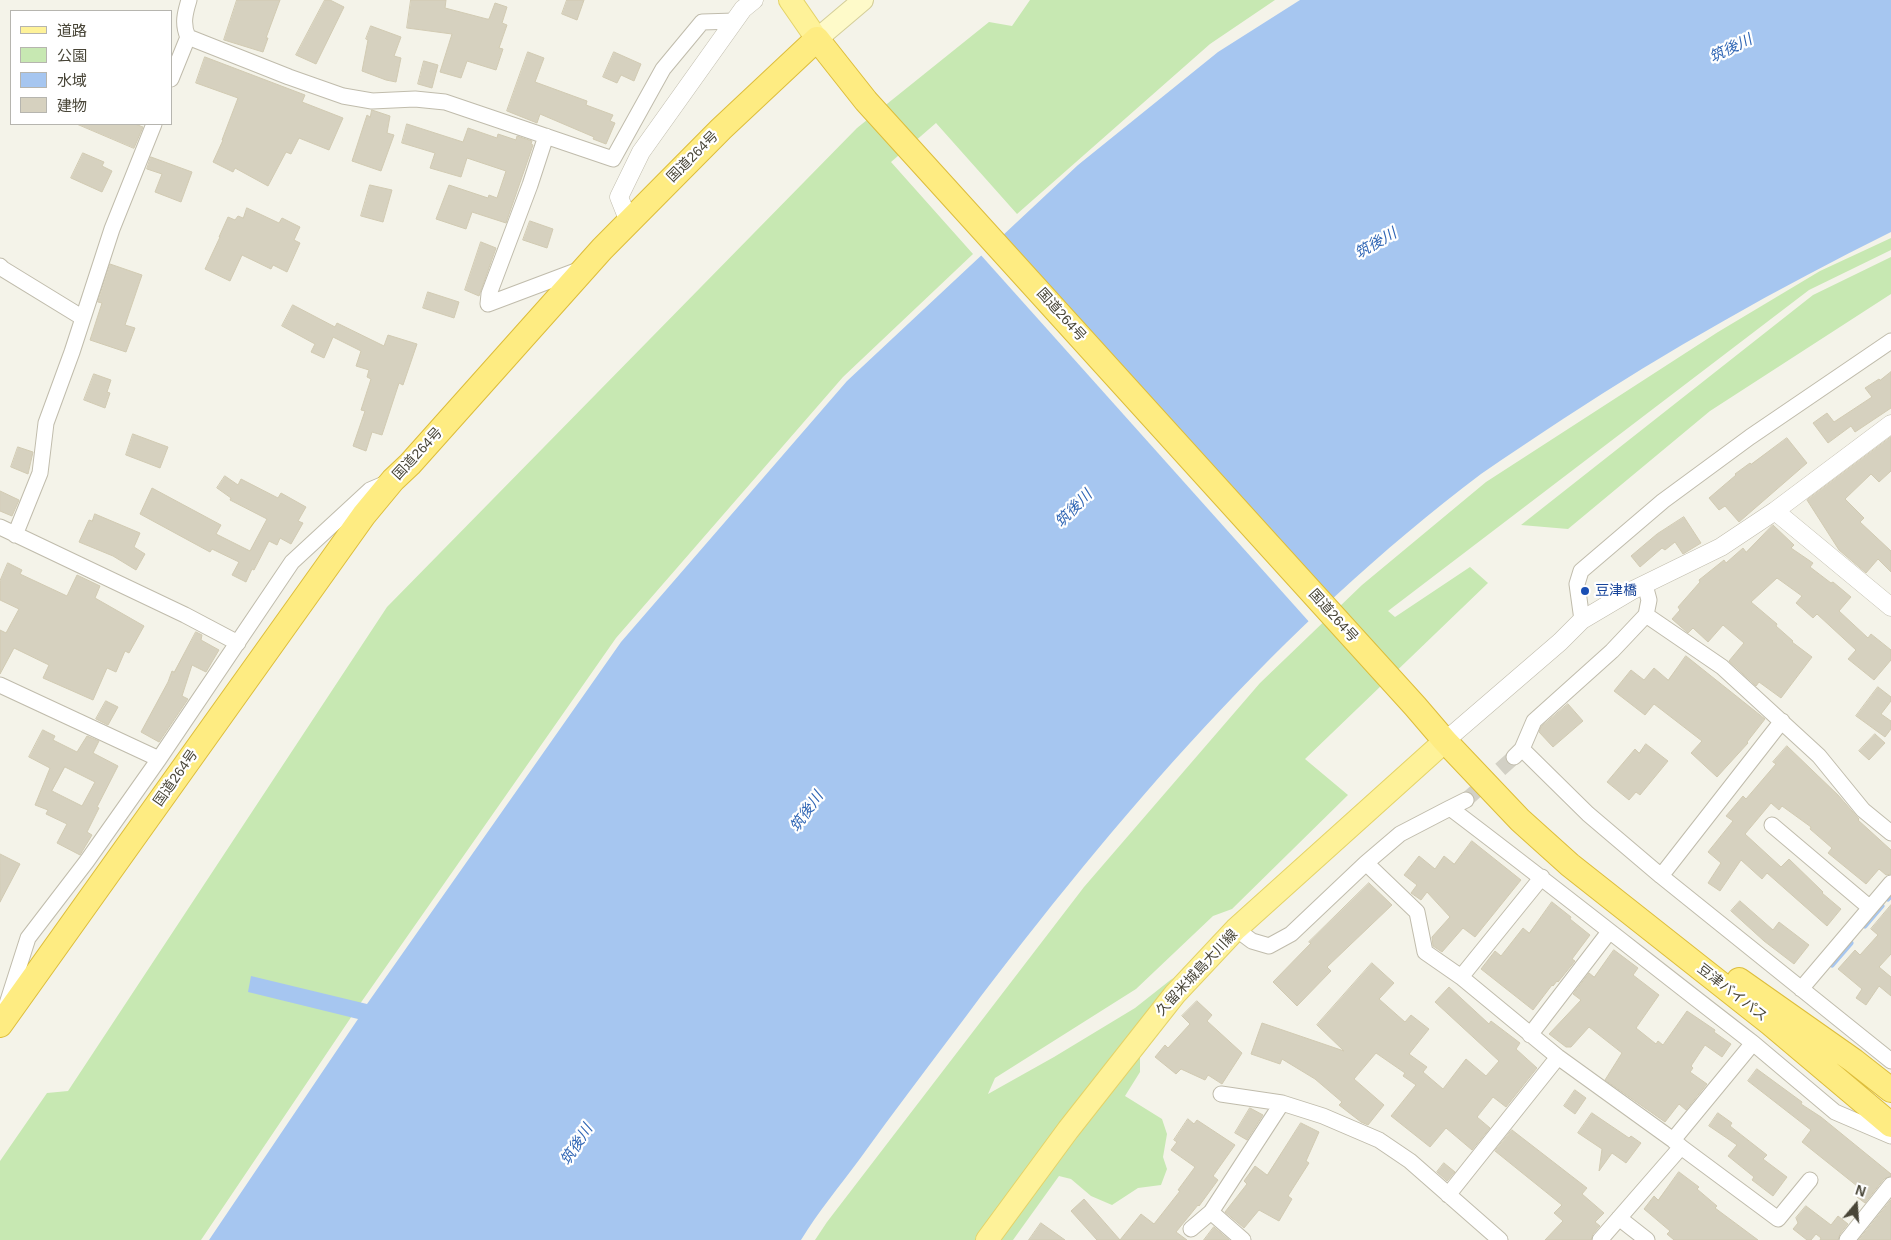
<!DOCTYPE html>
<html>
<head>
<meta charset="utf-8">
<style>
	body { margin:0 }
	#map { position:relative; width:1891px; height:1240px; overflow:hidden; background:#f4f3e9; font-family:Helvetica,"Noto Sans JP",sans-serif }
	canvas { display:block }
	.legend { position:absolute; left:10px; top:10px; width:162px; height:115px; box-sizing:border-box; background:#fff; border:1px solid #b6b5af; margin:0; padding:6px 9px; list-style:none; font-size:15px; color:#484537 }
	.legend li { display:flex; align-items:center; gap:10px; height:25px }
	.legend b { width:25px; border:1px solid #b6b5af }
	.north { position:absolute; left:1831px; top:1180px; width:50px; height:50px; -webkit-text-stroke:4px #fff; paint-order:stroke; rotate:18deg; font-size:14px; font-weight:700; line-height:20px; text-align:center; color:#484537 }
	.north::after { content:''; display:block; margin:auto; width:18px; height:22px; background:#484537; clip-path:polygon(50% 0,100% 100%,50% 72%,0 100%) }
</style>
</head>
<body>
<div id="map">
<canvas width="1891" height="1240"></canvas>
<ul class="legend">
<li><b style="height:6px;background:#fef299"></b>道路</li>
<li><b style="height:14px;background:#c7e8b2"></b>公園</li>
<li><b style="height:14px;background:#a6c6f0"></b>水域</li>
<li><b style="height:14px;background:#d6d1bf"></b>建物</li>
</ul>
<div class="north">N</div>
</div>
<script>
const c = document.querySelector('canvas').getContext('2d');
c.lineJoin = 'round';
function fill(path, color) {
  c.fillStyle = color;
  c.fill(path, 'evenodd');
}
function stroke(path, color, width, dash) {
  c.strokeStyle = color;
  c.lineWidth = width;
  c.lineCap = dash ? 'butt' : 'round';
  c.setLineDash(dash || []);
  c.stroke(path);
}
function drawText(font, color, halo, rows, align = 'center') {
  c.font = font + ' Helvetica,"Noto Sans JP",sans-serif';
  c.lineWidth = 4.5;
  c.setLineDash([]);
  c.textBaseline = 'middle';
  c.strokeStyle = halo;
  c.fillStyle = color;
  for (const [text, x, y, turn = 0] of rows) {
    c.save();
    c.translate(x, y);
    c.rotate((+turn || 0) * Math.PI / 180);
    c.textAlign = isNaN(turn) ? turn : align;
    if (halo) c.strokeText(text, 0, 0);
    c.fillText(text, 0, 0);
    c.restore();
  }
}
const green = new Path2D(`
	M1030 0H1275L1210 44 1017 214 936 123 891 162 973 254 843 377 616 638 362 1001 201 1240H0V1161L47 1093 68 1091 387 607 857 128 989 22 1012 26Z
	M1891 238V250L1809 290 1388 611 1395 617 1470 567 1488 583 1305 759 1348 795 1232 909 1213 916 1136 989 995 1078 988 1094 1054 1057 1135 1008 1173 978 975 1240H815L827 1222 1084 887 1260 683 1362 585 1486 482 1718 332 1820 271Z
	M1891 257V294L1710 411 1568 529 1521 525 1813 295Z
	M1140 1053V1072L1125 1096 1162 1119 1167 1134 1163 1157 1167 1169 1161 1185 1138 1188 1112 1205 1091 1196 1071 1179 1059 1176 1013 1240H999Z`);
const water = new Path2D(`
	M1300 0H1891V232C1778 288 1668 350 1563 419 1536 437 1508 455 1481 474 1281 625 1117 816 967 1015 931 1063 894 1111 859 1160 839 1187 818 1212 801 1240H209L358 1019 248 992 251 976 367 1004 621 642 847 381 1078 165 1218 52Z`);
const pier = new Path2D(`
	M1000 233 1332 604 1311 624 979 253Z`);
const stream = new Path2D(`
	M1888 899 1891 896
	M1865 926 1882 906
	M1832 965 1851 943`);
const building = new Path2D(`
	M237 0H280L266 38H268L263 52 224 40Z
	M325 0H330L344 7 316 64 296 55Z
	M411 0H446L445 8 487 19H489L495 3 507 7 502 23 507 25 499 48 503 49 496 70 467 61 461 78 440 72 452 34 407 28Z
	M567 0H584L577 20 562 14Z
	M371 26 401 37 394 56 401 58 396 82 386 80 362 71 368 40 366 39Z
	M528 52 544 58 535 82 587 101 586 105 613 115 610 121 615 123 606 144 593 139 594 137 540 114 537 123 507 111Z
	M614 52 641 64 634 81 621 75 617 83 603 77Z
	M205 57 305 95 302 102 343 118 329 150 299 138 291 154 286 152 268 186 235 168 233 172 213 162 223 140H222L238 98 196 83Z
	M424 61 438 65 432 88 418 84Z
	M372 110 390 116 387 133 394 135 381 171 352 161 367 115 370 117Z
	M77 124H135L143 127 134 148Z
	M407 124 463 142 468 128 497 138 498 134 516 140 517 136 532 141 531 144 533 145 506 223 472 212 466 229 436 219 449 185 488 198 489 195 497 198 506 171 467 158 461 177 430 168 435 153 402 143Z
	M83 153 104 162 102 166 112 171 102 192 71 178Z
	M151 157 192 172 181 202 155 192 162 174 147 169Z
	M370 185 392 190 383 222 361 216Z
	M247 208 279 223 282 218 300 227 294 240 300 243 287 272 273 265 271 269 242 255 230 281 205 269 220 237H219L228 217 235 220 238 216 243 218Z
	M530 221 553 229 547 248 523 240Z
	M481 242 496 248 479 296 465 290Z
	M110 264 142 275 125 325 135 328 126 352 90 340 102 303 98 302Z
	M428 292 459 302 454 318 423 308Z
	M293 305 335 327 337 323 384 346 388 335 417 344 403 385 399 383 382 435 372 432 366 451 353 446 365 411 361 410 371 379 367 377 369 370 356 366 361 351 333 337 324 358 311 352 315 344 282 326Z
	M1891 372V408L1855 432 1851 426 1828 443 1813 423 1827 413 1834 422 1872 397 1865 388 1879 379 1880 380Z
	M94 374 111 380 107 392 110 393 105 408 84 400Z
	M133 434 168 447 160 468 126 455Z
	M1891 437V471L1879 482 1871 474 1845 499 1864 518 1860 522 1891 551V572L1878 559 1866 573 1839 550 1807 500Z
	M1787 438 1807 463 1739 522 1725 506 1719 510 1709 498 1736 475 1735 474 1750 463 1751 464Z
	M18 447 33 452 28 474 11 467Z
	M225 476 238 485 241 479 278 498 281 493 306 507 298 521 303 523 291 544 280 538 277 545 269 541 254 570 252 569 246 582 232 575 239 562 212 549 210 552 140 514 152 488 221 525 216 534 250 551 267 519 230 500 231 498 217 488Z
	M0 491 19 500 12 516 0 511Z
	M95 514 140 533 134 547 145 554 136 570 113 556 79 542 89 520 92 521Z
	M1684 517 1701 543 1683 554 1675 542 1665 550 1662 548 1640 567 1631 556 1657 534Z
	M1773 525 1794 545 1791 548 1813 563 1810 567 1831 583 1833 582 1851 597 1839 611 1868 638 1871 634 1891 650V660L1874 680 1848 659 1856 650 1817 614 1813 618 1796 603 1802 596 1777 578 1751 602 1777 624 1776 626 1793 641 1792 642 1812 657 1781 698 1759 682 1756 686 1729 661 1744 643 1723 625 1708 642 1693 628 1688 633 1672 619 1680 610 1678 607 1700 582 1699 580 1724 560 1726 563 1743 548 1746 552Z
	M8 563 22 570 20 574 67 596 77 575 100 586 95 598 144 626 129 653 125 651 116 672 107 668 93 700 43 678 49 665 14 648 0 674V630L6 633 19 609 0 600V581Z
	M196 632 202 635 201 640 219 650 206 672 192 665 182 696 188 699 159 742 141 732 168 682 172 671 174 672Z
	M1686 656 1765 719 1747 742 1748 743 1717 777 1691 753 1702 741 1654 704 1645 715 1614 691 1631 670 1644 680 1654 668 1668 680Z
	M1878 687 1891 697V701L1881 714 1891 721V729L1885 737 1856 716Z
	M106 701 118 707 108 725 96 719Z
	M1568 704 1583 721 1553 747 1539 732 1541 727Z
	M43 730 55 736 53 740 77 752 87 736 99 741 93 753 118 766 97 807 99 808 87 832 92 835 80 855 57 843 67 824 46 814 48 810 35 805 50 768 29 757ZM65 767 95 782 82 806 52 791Z
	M1875 734 1885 743 1869 760 1859 751Z
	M1646 744 1668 761 1640 795 1636 792 1629 800 1607 782 1635 749 1639 753Z
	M1787 746 1838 795 1859 819 1858 820 1891 850V874L1886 875 1879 869 1866 884 1828 853 1832 848 1810 829 1811 827 1782 806 1779 810 1771 803 1745 834 1781 867 1789 859 1823 892 1822 893 1841 909 1827 926 1767 873 1762 879 1741 860 1720 891 1708 883 1721 863 1708 852 1733 821 1726 816 1743 796 1746 799 1776 764 1773 762Z
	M1472 841 1521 880 1475 937 1463 928 1442 952 1433 946 1432 937 1450 917 1427 892 1421 900 1411 893 1417 885 1404 875 1419 856 1435 869 1444 856 1454 864Z
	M0 854 20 864 0 902Z
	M1369 883 1392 905 1327 967 1331 971 1297 1006 1273 982 1311 943 1309 942Z
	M1740 901 1773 930 1779 922 1809 945 1794 964 1764 941 1731 911Z
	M1552 902 1571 917 1570 919 1590 935 1572 959 1575 961 1558 982 1557 981 1553 986 1552 985 1533 1010 1481 969 1495 951 1501 956 1523 928 1529 933Z
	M1891 905V954L1879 967 1891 977V996L1879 986 1866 1005 1856 998 1862 989 1838 969 1855 950 1860 955 1878 935 1871 929Z
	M1614 950 1638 968 1633 975 1659 995 1636 1028 1656 1044 1658 1041 1663 1045 1687 1011 1715 1030 1714 1032 1731 1044 1722 1057 1705 1045 1691 1066 1693 1068 1690 1072 1707 1084 1686 1110 1679 1104 1665 1122 1605 1080 1622 1053 1589 1027 1571 1047H1566L1549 1034 1581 1000 1573 994 1589 973 1594 977Z
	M1372 963 1394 983 1379 999 1405 1022 1411 1015 1429 1029 1409 1054 1427 1067 1423 1072 1443 1089 1466 1059 1486 1076 1499 1061 1435 1002 1449 987 1489 1024 1491 1021 1520 1043 1516 1049 1537 1068 1506 1107 1493 1097 1477 1117 1490 1128 1472 1150 1446 1128 1430 1147 1391 1116 1416 1085 1403 1076 1405 1073 1376 1053 1354 1079 1384 1105 1368 1125 1361 1122 1339 1105 1342 1102 1315 1079 1282 1059 1280 1064 1251 1054 1262 1023 1344 1051 1317 1025Z
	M1197 1001 1212 1015 1207 1021 1242 1053 1222 1084 1208 1075 1205 1080 1181 1069 1176 1074 1155 1057 1165 1045 1168 1048 1190 1024 1182 1016Z
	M1757 1069 1802 1102 1801 1104 1821 1117 1891 1174V1176L1884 1179 1865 1203 1857 1197 1862 1190 1802 1142 1811 1130 1748 1081Z
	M1575 1090 1586 1098 1575 1114 1564 1106Z
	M1250 1108 1263 1115 1247 1140 1235 1133Z
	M1592 1113 1629 1138 1631 1136 1641 1143 1626 1163 1612 1153 1599 1171 1602 1149 1578 1133Z
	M1718 1113 1732 1123 1730 1126 1767 1155 1763 1159 1787 1177 1773 1196 1752 1180 1754 1177 1728 1156 1737 1145 1709 1126Z
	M1188 1119 1194 1124 1197 1120 1235 1145 1213 1176 1218 1180 1199 1206 1198 1205 1176 1232 1187 1240H1097L1071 1211 1084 1199 1120 1240 1141 1214 1154 1224 1180 1191 1178 1190 1195 1167 1171 1150 1177 1142 1174 1140Z
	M1301 1123 1319 1132 1306 1161 1309 1163 1288 1196 1292 1199 1279 1221 1259 1210 1244 1228 1225 1212 1247 1184 1244 1181 1255 1166 1267 1175Z
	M1512 1130 1587 1188 1582 1194 1604 1213 1595 1222 1600 1226 1593 1234 1591 1240H1545L1563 1221 1554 1213 1562 1205 1495 1151Z
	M1444 1163 1455 1172 1447 1181 1437 1172Z
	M1679 1172 1699 1187 1697 1189 1717 1206 1715 1208 1758 1240H1674L1667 1234 1670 1231 1644 1209 1654 1196 1658 1200Z
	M1891 1200V1240H1859Z
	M1806 1206 1831 1225 1838 1216 1848 1224 1840 1234 1838 1240H1820L1821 1238 1816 1234 1811 1240H1807L1793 1229 1798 1223 1796 1218Z
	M1041 1223 1065 1240H1029Z
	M1214 1227 1229 1240H1204Z`);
const minorTunnel = new Path2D(`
	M1466 800 1514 757`);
const minor = new Path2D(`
	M189 0C185 13 182 24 188 37L289 77 343 96 372 101 415 99 445 102 613 159 663 69 702 22 735 21
	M171 79 188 37
	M546 136 530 185 489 294 488 304 581 269
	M0 266 3 269 83 318
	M0 527 185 615 238 643
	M15 535 40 473 46 423 72 352 112 229 154 124
	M1646 615 1722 667 1819 756 1863 810 1891 833
	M1582 620 1577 584 1581 571 1663 501 1750 437 1891 341
	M0 685 159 759
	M1782 721 1661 876 1891 1061
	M1522 749 1588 814 1661 876
	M1514 757 1522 749 1534 721 1612 651 1646 615 1649 600 1645 585
	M1450 808 1466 800
	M1772 825 1869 907
	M1366 863 1417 912 1425 952 1461 977 1558 1057 1673 1140 1753 1043 1835 1112 1891 1136
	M1236 929 1252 941 1269 946 1291 934 1366 863 1400 834 1450 808C1552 885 1652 965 1753 1043
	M1461 977 1542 877
	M1801 989 1891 883
	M5 1010 28 938 87 861 159 759 292 562 370 490 384 484
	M1530 1035 1609 932
	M1221 1094 1282 1103 1323 1116 1379 1140 1410 1161 1500 1240
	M1681 1147 1778 1219 1810 1180
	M1448 1195 1558 1057
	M1211 1212 1243 1240
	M1619 1218 1647 1240
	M1191 1229 1211 1212 1282 1103
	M1600 1240 1681 1147 1674 1141
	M1847 1240 1891 1185`);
const tertiary = new Path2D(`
	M629 222 619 197 641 152 743 9 754 0
	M1775 511 1891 607
	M1445 741 1560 642 1582 620 1631 591 1721 547 1775 511 1891 424`);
const secondary = new Path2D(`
	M817 39 863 0`);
const primary = new Path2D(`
	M790 0 817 39
	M987 1240 1068 1130 1175 994 1236 929 1445 741`);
const trunk = new Path2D(`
	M1739 980 1854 1061 1891 1090
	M0 1025 364 515 393 480 410 464 602 249 721 129 817 39 866 101 1415 706 1445 741 1520 820 1570 865 1770 1023 1891 1125`);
const markers = [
	[1585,591,5,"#1a4fb4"]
];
const streetNames = [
	["国道264号",693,157,-45],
	["国道264号",1061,315,48],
	["国道264号",418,454,-47],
	["国道264号",1333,616,48],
	["国道264号",176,778,-55],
	["久留米城島大川線",1197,973,-47],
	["豆津バイパス",1732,993,38]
];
const transitNames = [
	["豆津橋",1595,591]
];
const waterNames = [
	["筑後川",1731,49,-26],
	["筑後川",1376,244,-30],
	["筑後川",1074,509,-46],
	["筑後川",807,812,-55],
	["筑後川",577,1145,-57]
];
fill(green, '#c7e8b2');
fill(water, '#a6c6f0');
fill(pier, '#f4f3e9');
stroke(stream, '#a6c6f0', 5);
fill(building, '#d6d1bf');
stroke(building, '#d1cab2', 1);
stroke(minorTunnel, '#d2d0c5', 15, [15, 8]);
stroke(minor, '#c0bcac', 17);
stroke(tertiary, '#c0bcac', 19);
stroke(secondary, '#d4ce99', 22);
stroke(primary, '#e4d368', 24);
stroke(trunk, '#ddbd3b', 26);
stroke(minor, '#fff', 15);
stroke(tertiary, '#fff', 18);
stroke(secondary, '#fefac9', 20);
stroke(primary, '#fef299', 22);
stroke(trunk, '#feec82', 24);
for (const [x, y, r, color] of markers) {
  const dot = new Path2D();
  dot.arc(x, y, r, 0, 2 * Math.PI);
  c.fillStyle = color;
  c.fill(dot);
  stroke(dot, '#fff', 2);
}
drawText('14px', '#484537', '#fff', streetNames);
drawText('14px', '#164399', '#fff', transitNames, 'left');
drawText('italic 15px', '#3066b5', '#fff', waterNames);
</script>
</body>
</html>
